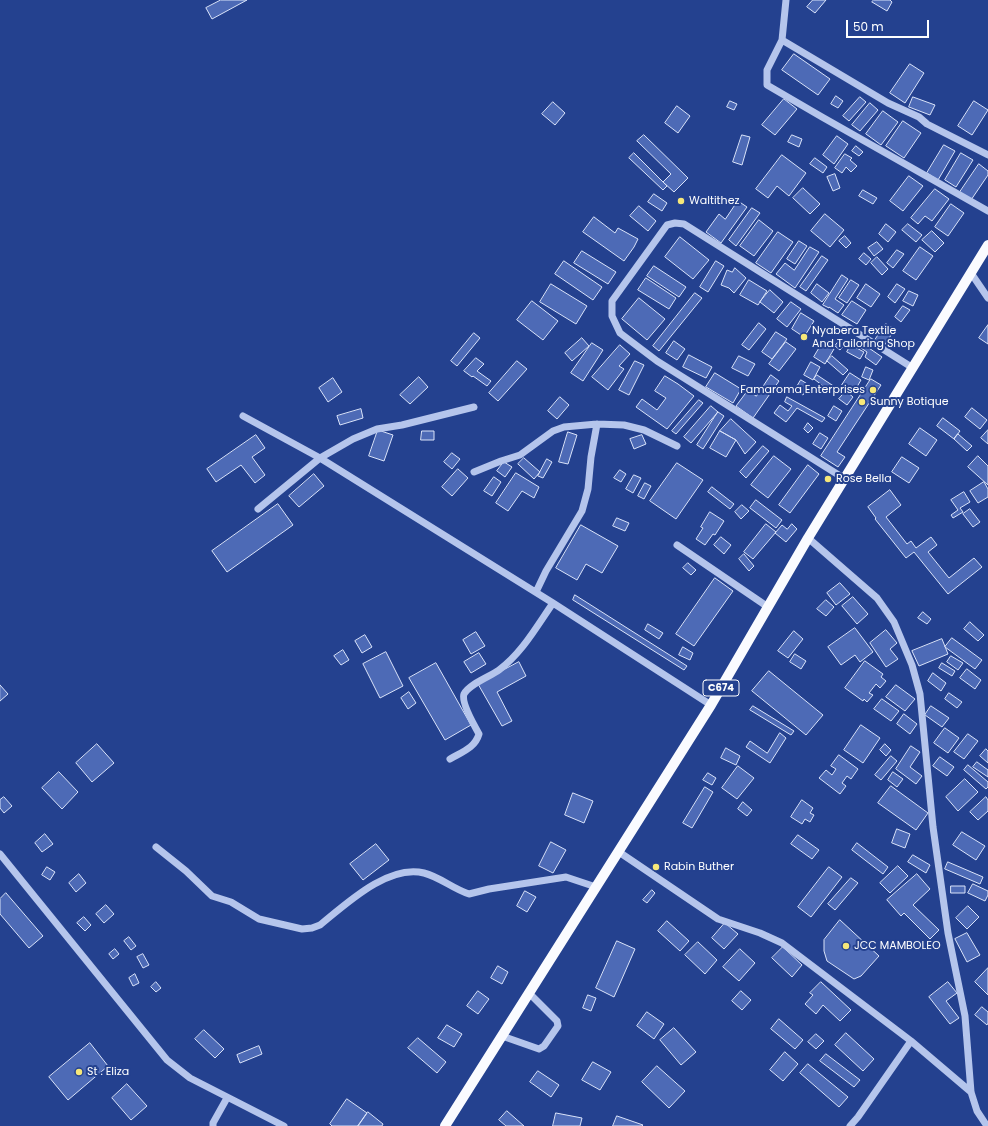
<!DOCTYPE html>
<html>
<head>
<meta charset="utf-8">
<style>
	body { margin:0 }
	#map { position:relative; width:988px; height:1126px; overflow:hidden; background:#24418f; font-family:Poppins,sans-serif }
	canvas { display:block }
	.scale { position:absolute; left:846px; top:20px; width:83px; height:18px; box-sizing:border-box; border:2px solid #fff; border-top:0; padding-left:5px; font-size:12px; line-height:14px; white-space:nowrap; color:#fff; -webkit-text-stroke:3px #24418f; paint-order:stroke }
</style>
</head>
<body>
<div id="map">
<canvas width="988" height="1126"></canvas>
<div class="scale">50 m</div>
</div>
<script>
const c = document.querySelector('canvas').getContext('2d');
c.lineJoin = 'round';
function fill(path, color) {
  c.fillStyle = color;
  c.fill(path, 'evenodd');
}
function stroke(path, color, width, dash) {
  c.strokeStyle = color;
  c.lineWidth = width;
  c.lineCap = dash ? 'butt' : 'round';
  c.setLineDash(dash || []);
  c.stroke(path);
}
function drawText(font, color, halo, rows, align = 'center') {
  c.font = font + ' Poppins,sans-serif';
  c.lineWidth = 4;
  c.setLineDash([]);
  c.textBaseline = 'middle';
  c.strokeStyle = halo;
  c.fillStyle = color;
  for (const [text, x, y, turn = 0] of rows) {
    c.save();
    c.translate(x, y);
    c.rotate((+turn || 0) * Math.PI / 180);
    c.textAlign = isNaN(turn) ? turn : align;
    if (halo) c.strokeText(text, 0, 0);
    c.fillText(text, 0, 0);
    c.restore();
  }
}
const building = new Path2D(`
	M221 0H247L212 19 206 8Z
	M813 0H826L815 13 807 7Z
	M874 0H890L892 2 887 11 872 2Z
	M794 54 830 79 818 95 782 70Z
	M910 64 924 73 905 103 890 93Z
	M836 96 843 101 838 108 831 104Z
	M860 97 866 102 849 121 843 116Z
	M913 97 935 105 930 115 909 107Z
	M784 99 797 109 775 135 762 125Z
	M730 101 737 104 734 110 727 107Z
	M974 101 988 110 972 135 958 126Z
	M553 102 565 113 555 125 542 114Z
	M870 103 878 110 860 131 852 125Z
	M677 106 690 116 678 133 665 123Z
	M883 111 898 122 881 145 866 134Z
	M903 121 921 133 904 158 886 146Z
	M644 135 688 178 674 192 663 182 671 174 637 141Z
	M742 135 750 137 742 165 733 162Z
	M792 135 802 139 799 147 788 142Z
	M837 136 848 144 834 164 823 155Z
	M944 145 955 151 938 180 927 173Z
	M856 146 863 152 859 156 852 151Z
	M634 153 667 186 663 190 629 158Z
	M961 153 973 160 956 187 945 180Z
	M845 154 852 158 850 160 857 166 851 172 846 167 842 173 835 168Z
	M782 155 806 173 789 196 777 186 768 198 756 189Z
	M815 158 827 167 823 173 810 164Z
	M979 164 988 171V175L971 200 960 192Z
	M835 174 840 188 833 191 827 177Z
	M909 176 923 186 903 211 890 201Z
	M803 188 820 204 810 214 793 198Z
	M935 189 949 199 932 221 925 216 918 224 911 218Z
	M863 190 877 198 873 204 859 196Z
	M654 194 667 203 662 211 648 202Z
	M738 201 747 207 721 243 706 232 719 214 725 219Z
	M951 204 964 213 948 236 935 227Z
	M639 206 656 221 648 231 630 216Z
	M752 208 760 213 736 246 729 240Z
	M825 214 844 230 830 247 811 231Z
	M594 217 615 233 618 228 638 239 634 247 624 261 583 232Z
	M759 220 773 231 754 256 740 246Z
	M886 224 896 232 888 242 879 234Z
	M908 224 922 235 916 242 902 230Z
	M932 231 944 243 935 252 922 240Z
	M778 232 793 242 771 273 756 263Z
	M845 236 851 243 846 248 839 241Z
	M680 237 709 260 693 279 665 257Z
	M799 241 807 246 795 264 787 259Z
	M877 242 883 249 874 256 868 248Z
	M810 247 819 252 795 288 776 274 785 263 794 270Z
	M920 247 933 256 916 280 903 271Z
	M897 250 904 254 893 268 887 263Z
	M582 251 616 272 608 284 574 263Z
	M864 253 871 259 866 265 859 259Z
	M822 256 828 260 806 291 800 287Z
	M877 257 888 269 882 275 871 263Z
	M564 261 602 287 593 300 555 274Z
	M716 261 724 266 708 292 700 287Z
	M654 266 686 287 679 297 647 276Z
	M735 268 746 278 734 293 729 288 721 285 727 270 732 272Z
	M842 275 848 279 835 299 844 305 838 313 829 307V308L823 305Z
	M646 278 676 298 669 309 638 290Z
	M749 280 767 291 758 305 740 295Z
	M851 280 859 285 847 303 839 298Z
	M551 284 587 306 576 324 540 302Z
	M817 284 829 293 822 302 811 293Z
	M866 284 880 294 871 307 857 298Z
	M897 284 905 289 895 303 888 297Z
	M770 290 783 302 774 313 760 302Z
	M909 291 918 295 913 306 903 301Z
	M695 293 702 298 659 351 653 346Z
	M639 298 665 319 647 340 622 319Z
	M532 301 558 321 543 340 517 320Z
	M852 301 866 310 857 324 842 315Z
	M791 302 801 309 787 327 777 319Z
	M903 306 910 310 901 322 895 317Z
	M801 313 814 321 804 337 792 329Z
	M759 323 766 329 749 350 742 345Z
	M886 324 895 329 884 346 875 340Z
	M988 325V344L979 338Z
	M776 332 787 339 772 359 762 352Z
	M474 333 480 338 457 366 451 361Z
	M582 338 589 346 572 361 565 353Z
	M840 340 845 344 840 350 835 346Z
	M674 341 685 349 677 360 666 353Z
	M786 342 796 349 779 371 769 364Z
	M823 342 834 349 825 364 814 357Z
	M592 343 603 350 583 381 571 373Z
	M863 344 882 357 876 365 865 357 867 352 861 348Z
	M620 345 630 354 619 366 624 369 608 390 592 377Z
	M851 345 864 352 860 359 847 352Z
	M689 355 712 367 706 378 683 367Z
	M739 356 755 364 748 376 732 368Z
	M832 356 848 370 843 375 827 361Z
	M476 358 484 364 477 371 491 381 487 386 473 376 472 377 464 371Z
	M517 361 527 369 498 401 489 393Z
	M635 361 644 365 629 395 619 390Z
	M811 362 820 367 813 380 804 375Z
	M866 367 873 370 869 380 862 377Z
	M715 373 741 389 733 403 706 387Z
	M850 373 861 380 854 392 842 385Z
	M771 375 779 381 753 418 736 406 748 390 756 396Z
	M817 375 835 387 831 392 814 379Z
	M665 376 678 384 694 396 667 429 636 407 642 399 657 410 666 398 655 391Z
	M419 377 428 387 410 404 400 395Z
	M333 378 342 392 328 402 319 388Z
	M871 379 881 385 837 452 845 457 838 467 821 456Z
	M801 380 809 385 803 395 795 390Z
	M846 391 853 397 847 405 839 399Z
	M560 397 569 405 557 419 548 411Z
	M787 397 825 418 822 422 797 408 786 422 774 413 780 405 788 411 792 406 785 402Z
	M699 400 703 403 676 434 672 431Z
	M711 406 718 412 691 443 684 437Z
	M834 406 842 411 836 421 828 416Z
	M972 408 987 420 980 429 965 417Z
	M361 409 363 418 340 425 337 416Z
	M718 412 724 416 703 449 697 445Z
	M943 418 960 431 954 439 937 426Z
	M731 419 756 442 745 454 736 440 720 431Z
	M808 423 813 428 808 433 804 429Z
	M920 428 937 440 926 456 909 444Z
	M378 430 393 435 384 461 369 456Z
	M988 430V444L981 438Z
	M422 431H434V440H421Z
	M720 431 736 440 726 457 710 448Z
	M568 432 577 435 568 464 559 462Z
	M820 433 828 438 821 449 813 444Z
	M958 434 972 446 967 451 954 439Z
	M256 435 265 448 252 457 265 475 255 483 241 465 216 482 207 469Z
	M642 435 646 444 634 449 630 439Z
	M763 446 769 451 746 478 740 472Z
	M452 453 460 459 452 469 444 462Z
	M774 456 791 469 768 498 751 485Z
	M978 456 988 466V485L968 467Z
	M902 457 919 468 909 483 892 472Z
	M524 458 540 472 534 479 518 464Z
	M547 459 552 462 543 478 538 476Z
	M504 462 512 467 505 477 497 471Z
	M677 463 703 480 676 519 650 501Z
	M808 465 819 474 790 513 779 505Z
	M458 469 468 478 452 496 442 487Z
	M620 470 626 474 621 482 614 478Z
	M516 473 539 487 534 498 522 491 508 511 496 503Z
	M314 474 324 486 299 507 289 496Z
	M634 475 641 478 633 493 626 489Z
	M494 477 501 482 492 496 484 491Z
	M984 482 988 489V497L978 503 970 491Z
	M645 483 651 486 644 499 638 496Z
	M712 487 734 504 730 509 708 492Z
	M890 490 901 505 886 517 907 544 911 541 916 548 931 537 937 545 928 552 949 578 974 558 982 567 948 594 914 552 906 558 875 519 876 518 868 507Z
	M964 492 970 502 960 508 963 512 953 518 951 515 958 510 951 500Z
	M756 500 782 520 776 528 750 508Z
	M278 504 293 525 227 572 212 551Z
	M742 505 749 511 741 519 735 512Z
	M970 509 980 522 973 527 963 514Z
	M710 512 724 521 715 535 713 534 705 545 696 539 703 528 701 527Z
	M617 518 629 523 625 531 613 526Z
	M766 524 776 532 753 559 744 552Z
	M792 524 797 529 786 542 775 533 782 525 787 529Z
	M581 525 618 546 602 573 586 564 577 580 556 568Z
	M721 537 731 545 724 554 714 545Z
	M744 554 754 566 749 571 739 559Z
	M688 563 696 570 691 575 683 568Z
	M715 578 733 591 694 646 676 634Z
	M840 583 850 594 836 605 827 593Z
	M575 595 687 666 684 670 573 600Z
	M853 597 868 614 857 624 842 606Z
	M826 600 834 607 826 616 817 609Z
	M923 612 931 619 927 624 918 618Z
	M970 622 984 635 978 641 964 629Z
	M648 624 663 633 659 639 645 630Z
	M855 628 873 652 860 662 855 655 841 665 828 647Z
	M886 630 897 643 890 649 898 659 886 667 870 643Z
	M794 631 803 639 788 658 778 651Z
	M476 632 485 646 471 654 463 640Z
	M365 635 372 647 362 653 355 641Z
	M952 638 982 660 975 669 945 647Z
	M942 639 948 654 919 666 912 651Z
	M683 647 693 653 690 660 679 655Z
	M343 650 349 660 341 665 334 656Z
	M386 652 403 686 380 698 363 664Z
	M479 653 486 664 471 673 464 662Z
	M795 654 806 661 801 669 790 662Z
	M951 656 963 663 958 670 947 662Z
	M865 661 883 674 881 677 886 681 880 688 876 684 869 693 873 695 867 702 864 699 863 701 845 688Z
	M519 662 526 676 497 692 512 721 502 726 478 684Z
	M436 663 471 725 445 740 409 678Z
	M942 663 955 671 952 676 939 668Z
	M967 669 981 680 975 689 960 678Z
	M769 671 823 715 806 735 752 691Z
	M933 673 946 683 941 691 928 681Z
	M0 685 8 694 0 701Z
	M896 685 915 699 905 711 886 697Z
	M409 692 416 703 408 709 401 698Z
	M949 693 962 702 957 708 945 699Z
	M882 699 899 711 891 721 874 709Z
	M753 706 794 731 791 735 750 710Z
	M931 706 949 718 942 727 925 715Z
	M904 714 917 724 910 734 897 724Z
	M861 725 880 738 863 763 844 750Z
	M945 728 959 738 948 753 934 743Z
	M780 733 786 738 770 763 746 747 750 741 767 753Z
	M968 734 978 741 964 759 954 752Z
	M97 744 114 763 92 782 76 763Z
	M885 744 891 750 886 756 880 750Z
	M911 746 920 752 910 767 922 776 916 784 896 769Z
	M726 748 740 756 736 765 721 758Z
	M986 749 988 751V763L980 756Z
	M839 755 858 769 851 779 847 776 842 783 846 786 840 794 819 778 826 770 832 775 836 769 831 766Z
	M891 756 897 761 881 780 875 775Z
	M940 757 954 767 947 776 933 766Z
	M977 762 988 770V777L973 767Z
	M968 765 988 782V787L986 789 964 770Z
	M738 766 754 778 737 799 722 788Z
	M59 772 78 792 62 809 42 788Z
	M893 772 903 779 897 787 888 780Z
	M708 773 716 778 712 785 703 780Z
	M965 779 978 792 958 811 946 797Z
	M891 786 928 813 916 830 878 803Z
	M705 787 713 792 692 828 683 823Z
	M573 793 593 801 584 823 565 815Z
	M4 797 12 806 4 813 0 808V800Z
	M986 797 988 800V811L978 820 970 812Z
	M802 800 813 808 810 813 814 815 810 822 805 819 802 824 791 817Z
	M743 802 752 810 747 816 738 809Z
	M897 829 910 834 905 848 892 843Z
	M962 832 985 846 976 860 953 845Z
	M45 834 53 844 42 852 35 843Z
	M798 835 819 850 812 859 791 844Z
	M551 842 566 850 553 873 539 866Z
	M857 843 888 867 883 874 852 850Z
	M376 844 389 860 363 880 350 864Z
	M913 855 930 865 926 873 908 862Z
	M948 862 983 877 980 884 945 869Z
	M898 866 908 876 890 893 880 883Z
	M47 867 55 872 50 880 42 875Z
	M829 867 842 877 811 917 798 907Z
	M79 874 86 883 76 892 69 883Z
	M917 874 930 889 913 905 939 930 930 939 904 913 901 916 887 900Z
	M851 878 858 883 835 910 828 904Z
	M973 884 988 891V895L985 901 968 893Z
	M951 886H965V893H951Z
	M652 890 655 893 647 903 643 900Z
	M525 891 536 897 527 912 517 906Z
	M6 893 43 936 29 948 0 914V899Z
	M106 905 114 914 104 923 96 914Z
	M968 906 979 917 967 929 956 918Z
	M84 917 91 925 85 931 77 923Z
	M840 920 879 956 861 976 854 979 827 961 824 951V940Z
	M667 921 689 941 680 951 658 931Z
	M725 923 738 934 724 949 712 938Z
	M967 933 980 955 967 962 955 939Z
	M129 937 136 946 131 950 124 941Z
	M617 941 635 949 614 997 596 988Z
	M698 942 717 960 705 974 685 955Z
	M783 947 802 965 792 977 772 958Z
	M115 949 119 954 113 959 109 954Z
	M740 949 755 963 739 981 723 967Z
	M143 954 149 965 143 968 137 957Z
	M498 966 508 972 502 984 491 978Z
	M988 968V995L975 982Z
	M135 974 139 983 133 986 129 978Z
	M156 982 161 988 156 992 151 987Z
	M821 982 851 1010 840 1021 823 1005 816 1014 805 1004 813 995 810 993Z
	M948 982 957 993 946 1001 959 1018 950 1024 929 997Z
	M478 991 489 999 478 1014 467 1006Z
	M741 991 751 1000 742 1010 732 1001Z
	M588 995 596 998 591 1011 583 1008Z
	M982 1007 988 1012V1023L987 1025 975 1015Z
	M647 1012 664 1024 654 1039 637 1026Z
	M779 1019 803 1040 795 1049 771 1029Z
	M447 1025 462 1034 454 1047 438 1038Z
	M674 1028 696 1052 681 1065 660 1040Z
	M204 1030 224 1049 215 1058 195 1039Z
	M846 1033 874 1059 863 1071 835 1045Z
	M816 1034 824 1041 816 1049 808 1042Z
	M418 1038 446 1062 437 1073 408 1048Z
	M90 1043 108 1066 68 1100 49 1077Z
	M259 1046 262 1054 240 1063 237 1055Z
	M785 1052 798 1064 783 1081 770 1070Z
	M826 1054 860 1080 854 1087 820 1061Z
	M593 1062 611 1072 600 1090 582 1080Z
	M808 1064 848 1097 839 1107 800 1073Z
	M657 1066 685 1091 669 1108 642 1082Z
	M538 1071 559 1085 551 1097 530 1082Z
	M127 1084 147 1106 131 1120 112 1098Z
	M347 1099 367 1113 358 1126H332L330 1124Z
	M507 1111 524 1126H506L499 1120Z
	M368 1112 383 1124 382 1126H358Z
	M556 1113 582 1118 580 1126H553Z
	M617 1116 643 1125 642 1126H613Z`);
const minor = new Path2D(`
	M786 0 782 40 767 70V85L822 117 988 211
	M782 40 888 103 919 117 927 124 988 155
	M971 273 988 298
	M243 416 320 458 553 603 711 705
	M474 472 501 461 520 455 553 431 564 427 597 424 624 425 644 430 677 446
	M845 479 657 361 620 333 612 316V301L667 225 675 223 684 224 913 368
	M258 509 320 458 353 439 377 429 402 425 474 407
	M808 538 877 598 894 622 912 665 920 694 933 827 948 933 965 1016 971 1092 977 1111 987 1126
	M677 545 768 607
	M536 592 546 571 582 511 588 489 591 457 597 424
	M450 759C462 752 475 748 479 734 475 727 461 702 464 694 469 684 491 676 499 670 522 653 537 626 553 603
	M156 847 186 871 212 896 231 902 259 919 302 929 312 928 320 925C346 904 388 864 424 873 440 877 453 889 469 894L489 889 566 877 596 887
	M619 852 718 919 760 933 782 943 911 1041 971 1092
	M0 854 167 1060 190 1078 284 1126
	M502 1036 539 1049 544 1046 558 1026 557 1021 529 993
	M213 1126V1123L227 1098
	M850 1126 858 1117 911 1041`);
const major = new Path2D(`
	M445 1126 711 705 808 538 988 245`);
const markers = [
	[681,201,4,"#f6e779"],
	[804,337,4,"#f6e779"],
	[873,390,4,"#f6e779"],
	[862,402,4,"#f6e779"],
	[828,479,4,"#f6e779"],
	[656,867,4,"#f6e779"],
	[846,946,4,"#f6e779"],
	[79,1072,4,"#f6e779"]
];
const shields = [
	[721,688,36]
];
const shieldNames = [
	["C674",721,688]
];
const poiNames = [
	["Waltithez",689,201],
	["Nyabera Textile",812,331],
	["And Tailoring Shop",812,344],
	["Famaroma Enterprises",865,390,"right"],
	["Sunny Botique",870,402],
	["Rose Bella",836,479],
	["Rabin Buther",664,867],
	["JCC MAMBOLEO",854,946],
	["St . Eliza",87,1072]
];
fill(building, '#4d6ab6');
stroke(building, '#dae3f9', 1);
stroke(minor, '#b5c5ec', 7);
stroke(major, '#fafbff', 10);
for (const [x, y, r, color] of markers) {
  const dot = new Path2D();
  dot.arc(x, y, r, 0, 2 * Math.PI);
  c.fillStyle = color;
  c.fill(dot);
  stroke(dot, '#24418f', 1.5);
}
for (const [x, y, w] of shields) {
  const box = new Path2D();
  box.roundRect(x - w / 2, y - 8, w, 16, 3);
  c.fillStyle = '#24418f';
  c.fill(box);
  stroke(box, '#fff', 1);
}
drawText('bold 10px', '#fff', null, shieldNames);
drawText('11px', '#fff', '#24418f', poiNames, 'left');
</script>
</body>
</html>
